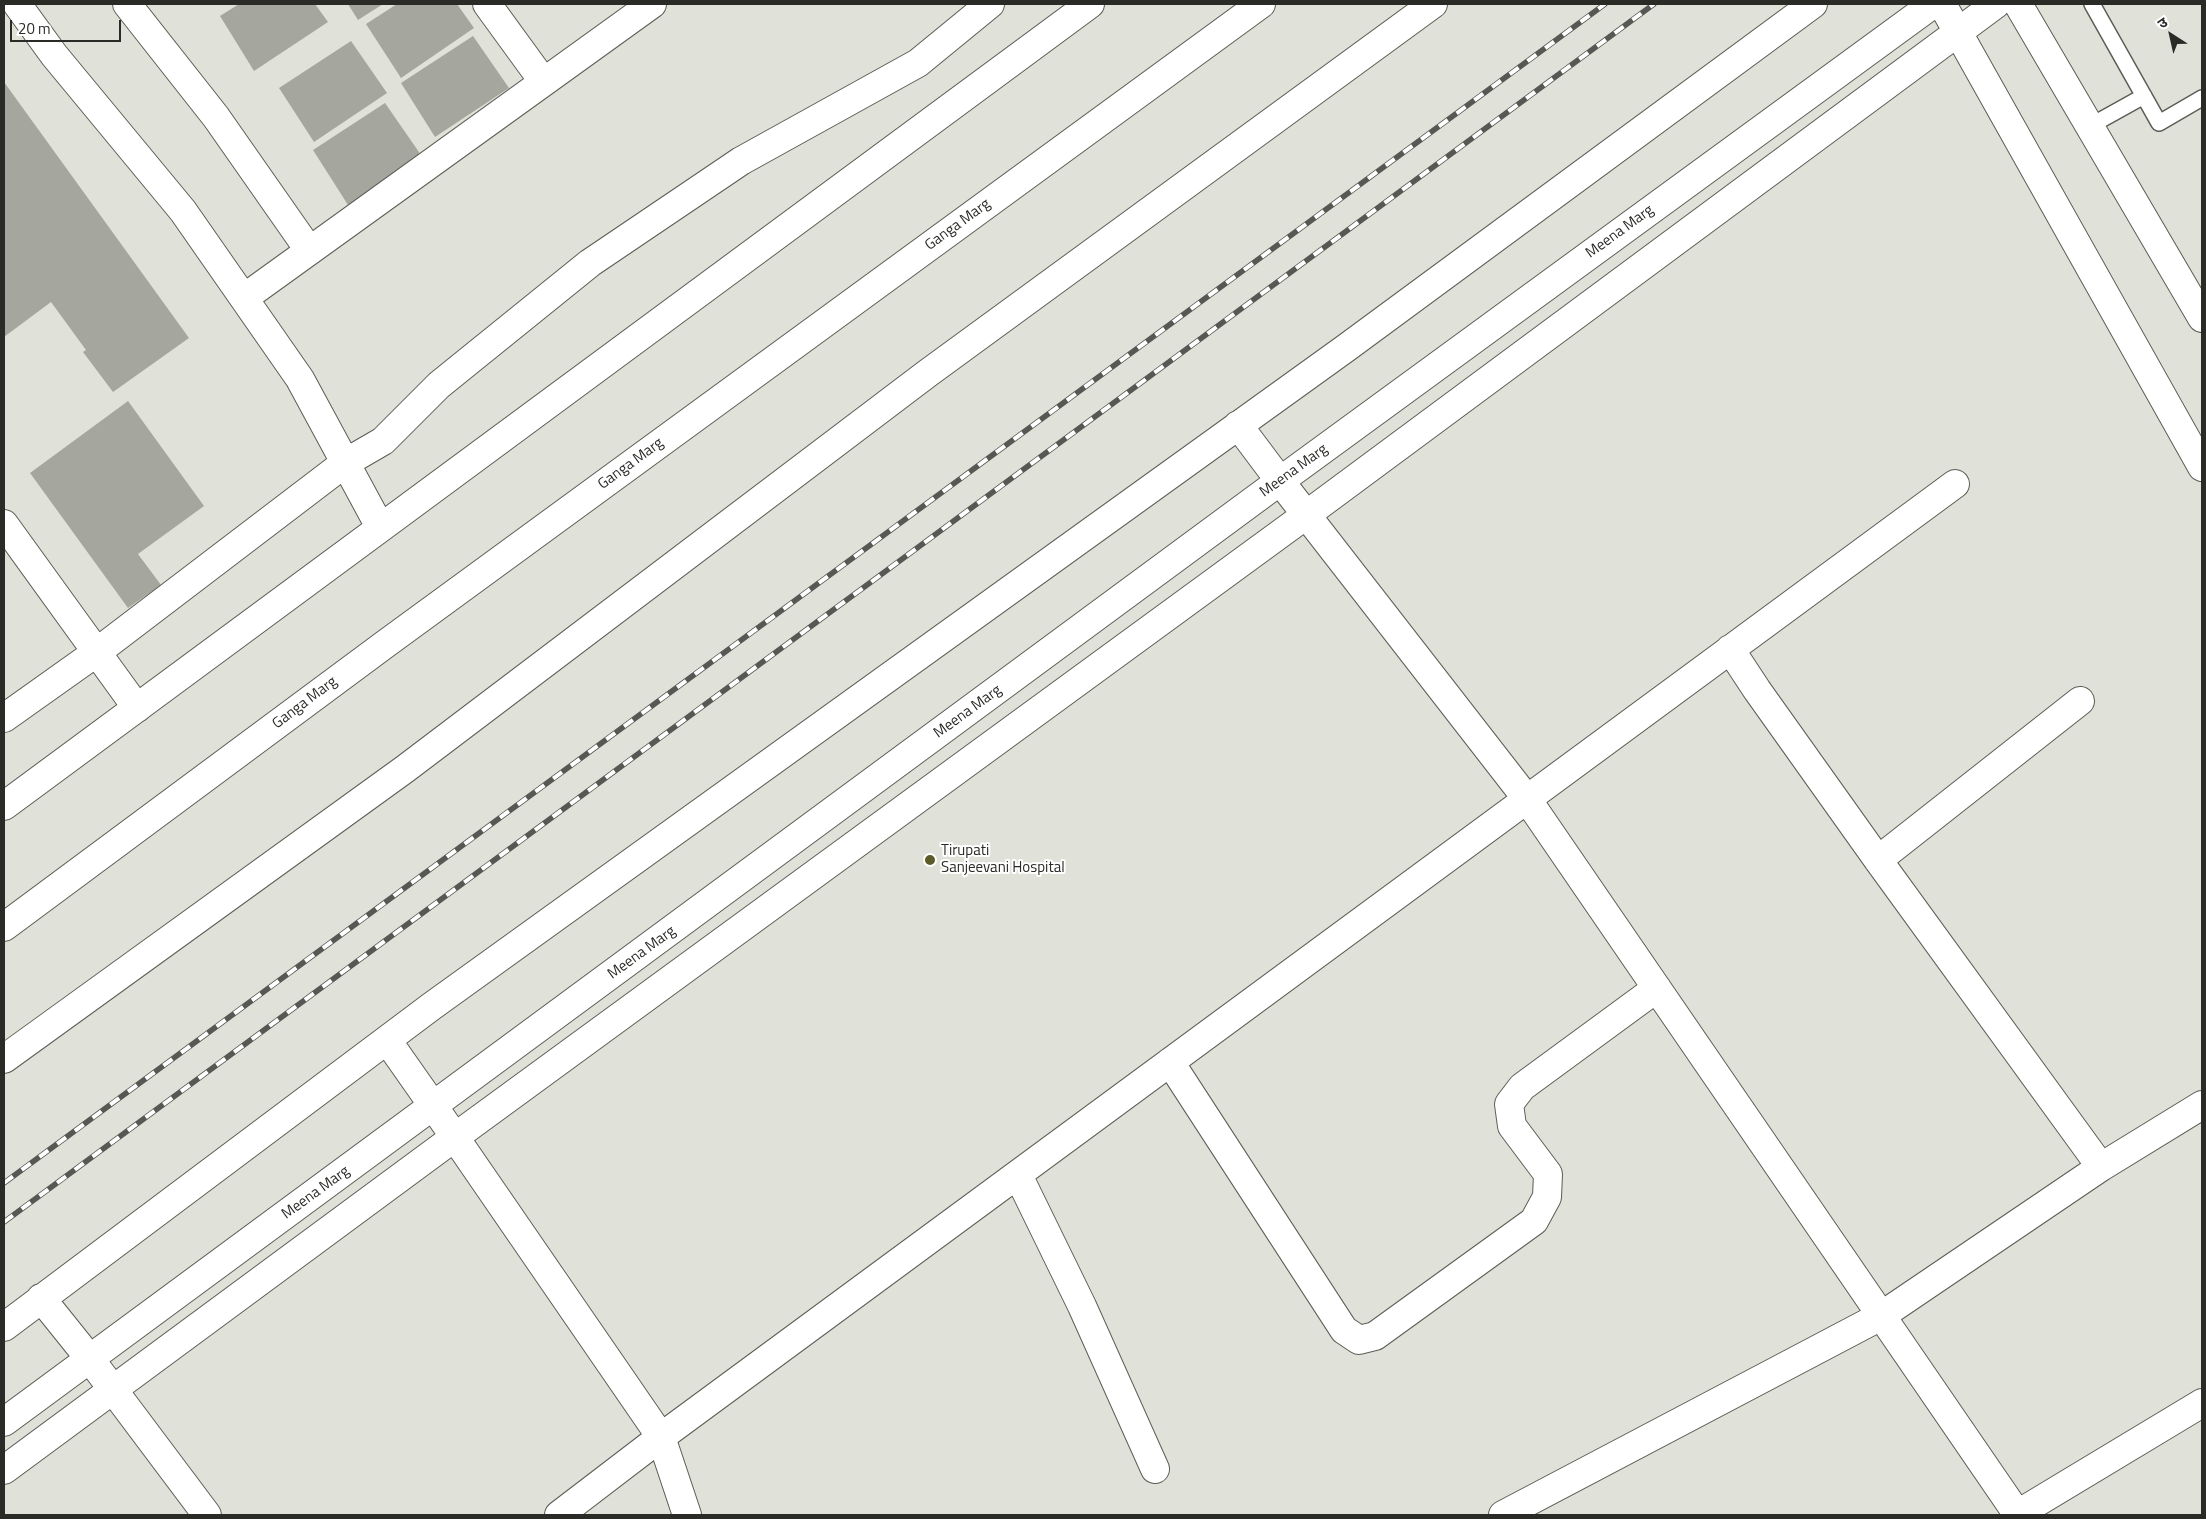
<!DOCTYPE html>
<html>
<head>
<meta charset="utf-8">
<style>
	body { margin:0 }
	#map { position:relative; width:2206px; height:1519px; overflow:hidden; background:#e0e1d8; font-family:"Titillium Web","Noto Sans Devanagari",sans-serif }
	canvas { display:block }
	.frame { position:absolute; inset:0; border:5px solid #2a2a27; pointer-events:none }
	.north { position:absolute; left:2146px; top:10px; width:50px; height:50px; -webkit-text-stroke:4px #fff; paint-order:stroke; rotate:325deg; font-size:14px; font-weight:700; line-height:20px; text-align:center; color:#2a2a27 }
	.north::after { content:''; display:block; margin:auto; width:18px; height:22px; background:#2a2a27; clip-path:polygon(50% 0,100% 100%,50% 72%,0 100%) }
	.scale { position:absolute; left:10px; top:20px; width:111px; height:22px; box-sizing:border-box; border:2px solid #2a2a27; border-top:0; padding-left:6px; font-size:15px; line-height:18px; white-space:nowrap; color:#2a2a27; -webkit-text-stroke:4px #fff; paint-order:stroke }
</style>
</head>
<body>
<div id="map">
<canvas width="2206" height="1519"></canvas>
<div class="frame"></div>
<div class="north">उ</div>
<div class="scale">20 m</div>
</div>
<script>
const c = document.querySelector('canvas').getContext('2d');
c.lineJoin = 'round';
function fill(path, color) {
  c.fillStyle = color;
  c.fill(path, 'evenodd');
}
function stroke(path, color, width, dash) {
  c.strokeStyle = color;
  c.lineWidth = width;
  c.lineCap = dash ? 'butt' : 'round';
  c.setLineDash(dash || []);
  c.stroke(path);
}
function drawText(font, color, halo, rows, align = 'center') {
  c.font = font + ' "Titillium Web",sans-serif';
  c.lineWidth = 4;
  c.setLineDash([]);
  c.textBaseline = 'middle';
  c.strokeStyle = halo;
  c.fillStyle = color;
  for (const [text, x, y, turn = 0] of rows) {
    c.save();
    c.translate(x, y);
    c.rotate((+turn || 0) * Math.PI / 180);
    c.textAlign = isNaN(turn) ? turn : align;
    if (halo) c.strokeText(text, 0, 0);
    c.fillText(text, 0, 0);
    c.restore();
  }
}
const building = new Path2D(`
	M239 4H315L328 22 254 71 220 16Z
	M348 4H383L358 20Z
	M397 4H457L474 28 401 78 366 24Z
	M473 36 509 88 435 137 401 83Z
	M351 41 387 93 314 142 279 88Z
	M4 82 189 338 113 392 83 352 86 350 51 302 4 337Z
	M385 103 421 155 348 205 313 150Z
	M128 401 204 506 138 554 161 585 128 608 30 473Z`);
const service = new Path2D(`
	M2092 4 2159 123 2202 98
	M2090 126 2144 96`);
const minor = new Path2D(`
	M17 4 54 55 183 211 300 379 380 527
	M127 4 216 117 309 250
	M487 4 543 81
	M244 298 652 4
	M1280 481 1527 799 2018 1515
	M4 524 137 708
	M1730 649 1757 690 1878 860 2101 1167
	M4 718 97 652 345 463 383 441 439 385 590 263 741 161 918 63 990 4
	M1878 860 2080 701
	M4 1059 405 769 928 373 1433 4
	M1170 1062 1344 1330 1359 1340 1375 1336 1534 1221 1547 1197 1548 1174 1512 1126 1509 1104 1522 1087 1657 988
	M434 1107 661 1437 687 1515
	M1018 1175 1082 1306 1155 1469
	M90 1359 207 1515
	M4 1470 455 1137 1306 515 1996 4
	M559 1515 661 1437 1955 484
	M1503 1515 1881 1316 2101 1167 2202 1105
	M2016 1515 2202 1403`);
const tertiary = new Path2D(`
	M1942 4 2202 467
	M2018 4 2202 318
	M1238 425 1280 481
	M4 806 1090 4
	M4 927 384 645 1261 4
	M387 1040 434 1107
	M41 1298 90 1359
	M4 1327 432 1006 1346 348 1813 4
	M4 1422 1280 481 1933 4`);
const rail = new Path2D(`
	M4 1183 1605 4
	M4 1222 1654 4`);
const markers = [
	[930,860,6,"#5b5b28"]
];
const streetNames = [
	["Ganga Marg",958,225,-36],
	["Meena Marg",1620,232,-36],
	["Ganga Marg",631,464,-36],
	["Meena Marg",1294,471,-36],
	["Ganga Marg",305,703,-37],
	["Meena Marg",968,712,-36],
	["Meena Marg",642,953,-36],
	["Meena Marg",316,1193,-36]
];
const poiNames = [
	["Tirupati",941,851],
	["Sanjeevani Hospital",941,868]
];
fill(building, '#a5a69d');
stroke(service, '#5c5d55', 18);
stroke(minor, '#5c5d55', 30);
stroke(tertiary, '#5c5d55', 30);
stroke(service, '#fff', 15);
stroke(minor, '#fff', 28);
stroke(tertiary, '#fff', 28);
stroke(rail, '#575753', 5.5);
stroke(rail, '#fff', 4, [11]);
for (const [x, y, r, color] of markers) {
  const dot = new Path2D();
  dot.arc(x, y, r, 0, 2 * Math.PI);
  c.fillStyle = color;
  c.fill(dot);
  stroke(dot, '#fff', 2);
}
drawText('15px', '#2a2a27', '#fff', streetNames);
drawText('15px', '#2a2a27', '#fff', poiNames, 'left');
</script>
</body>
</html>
